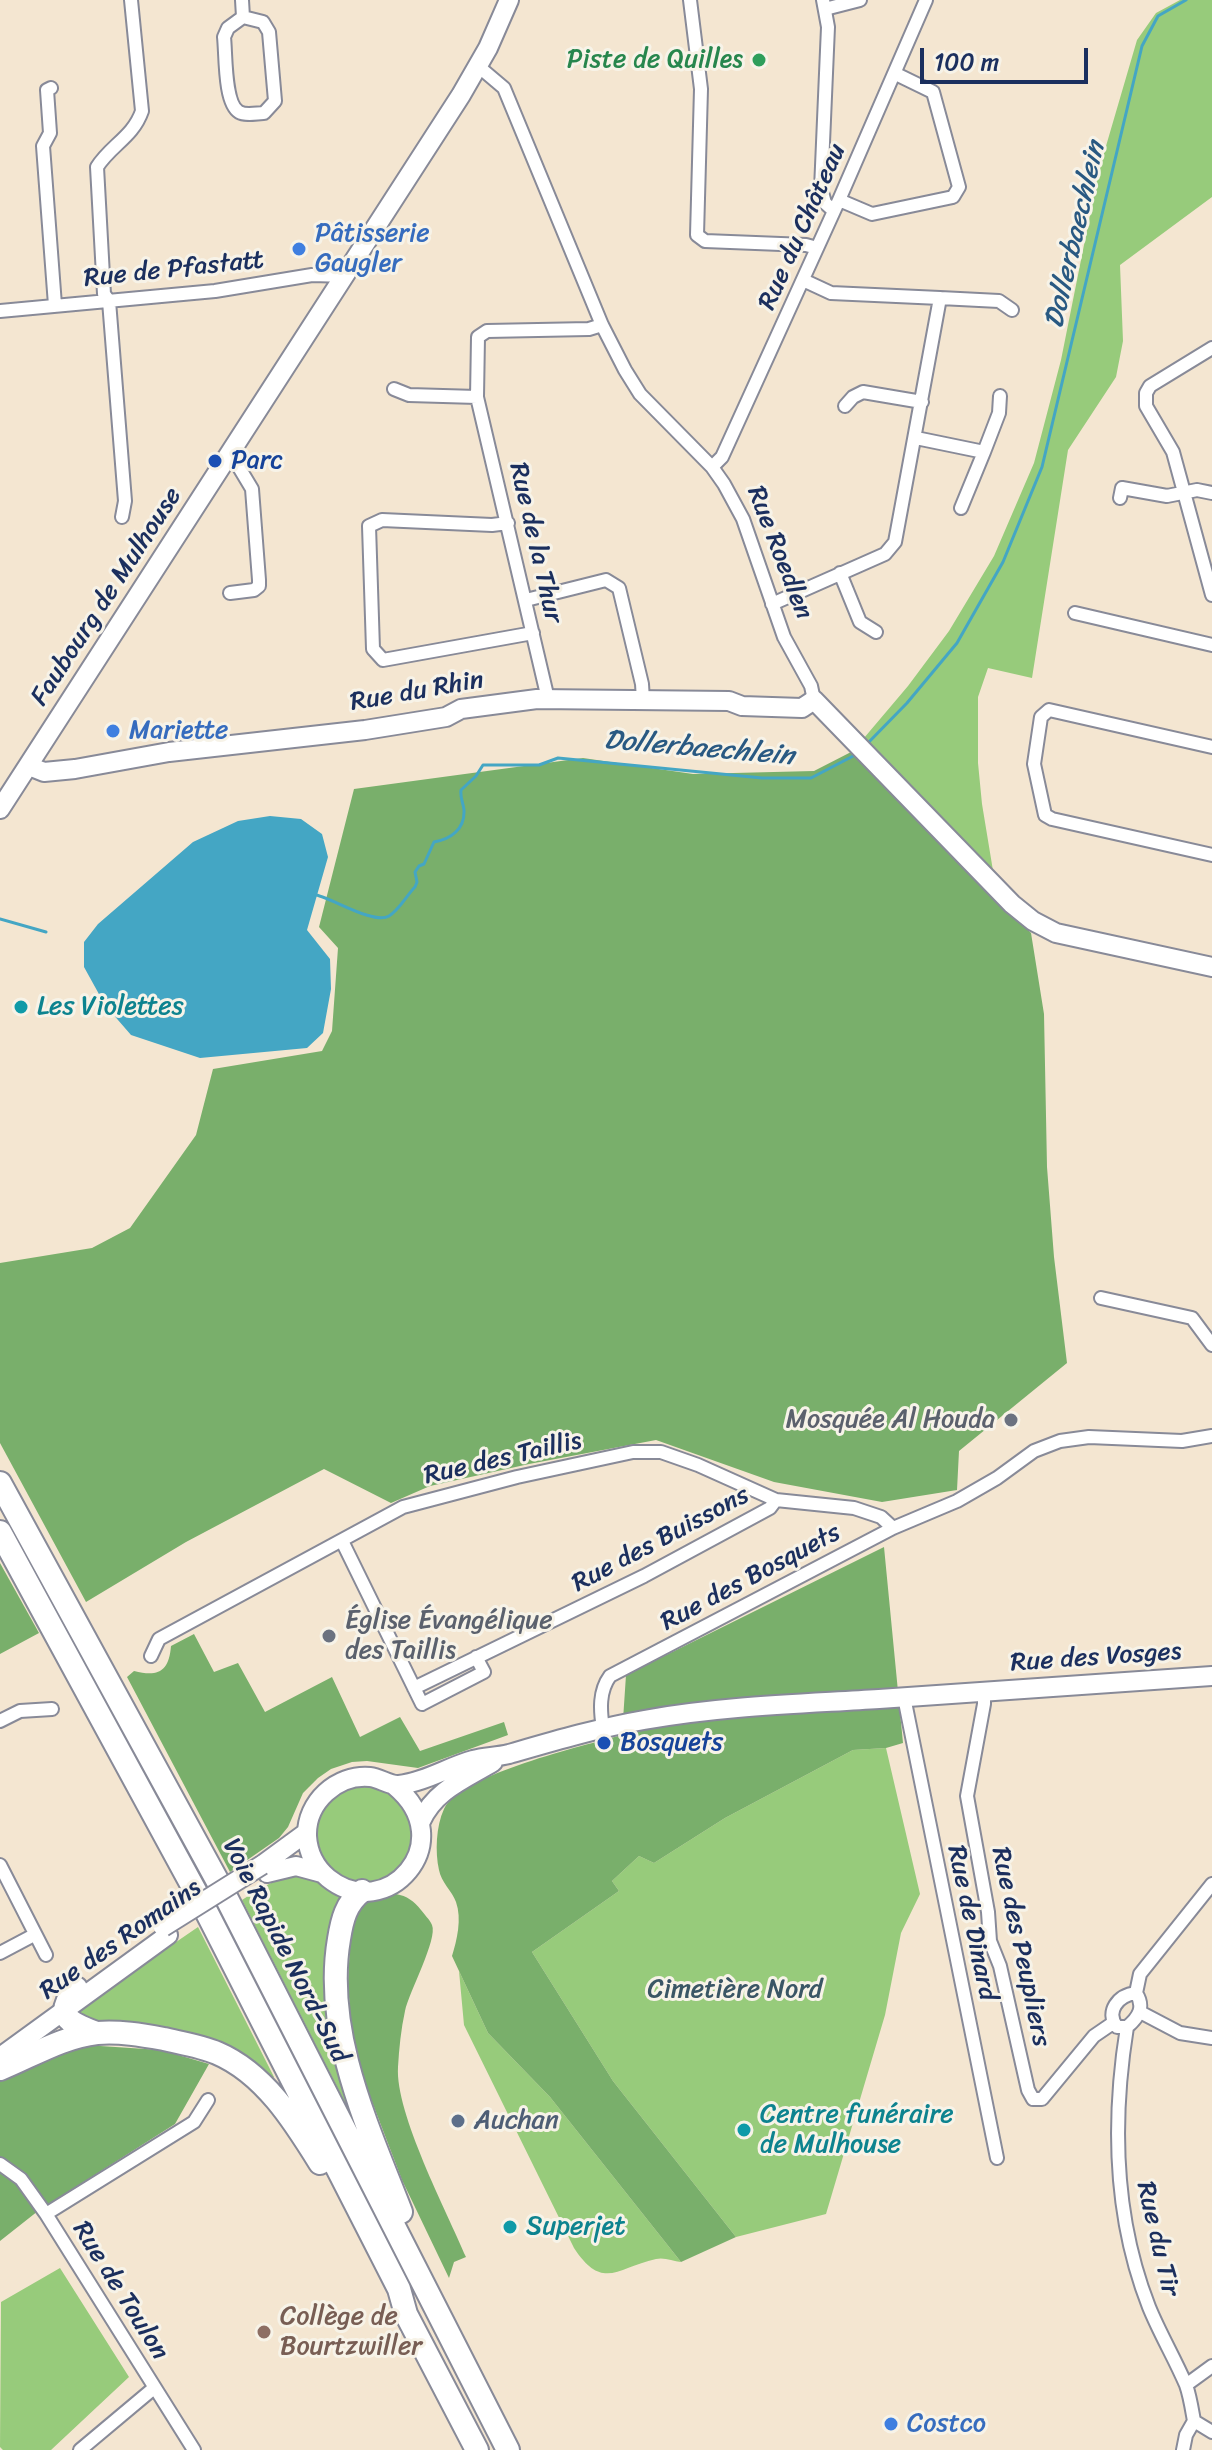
<!DOCTYPE html>
<html>
<head>
<meta charset="utf-8">
<style>
	body { margin:0 }
	#map { position:relative; width:1212px; height:2450px; overflow:hidden; background:#f4e6d1; font-family:Sriracha,sans-serif }
	canvas { display:block }
	.scale { position:absolute; left:920px; top:48px; width:168px; height:36px; box-sizing:border-box; border:4px solid #1b2f5e; border-top:0; padding-left:10px; font-size:24px; line-height:28px; white-space:nowrap; color:#1b2f5e; -webkit-text-stroke:6px #f7f3e8; paint-order:stroke }
</style>
</head>
<body>
<div id="map">
<canvas width="1212" height="2450"></canvas>
<div class="scale">100 m</div>
</div>
<script>
const c = document.querySelector('canvas').getContext('2d');
c.lineJoin = 'round';
function fill(path, color) {
  c.fillStyle = color;
  c.fill(path, 'evenodd');
}
function stroke(path, color, width, dash) {
  c.strokeStyle = color;
  c.lineWidth = width;
  c.lineCap = dash ? 'butt' : 'round';
  c.setLineDash(dash || []);
  c.stroke(path);
}
function drawText(font, color, halo, rows, align = 'center') {
  c.font = font + ' Sriracha,sans-serif';
  c.lineWidth = 6;
  c.setLineDash([]);
  c.textBaseline = 'middle';
  c.strokeStyle = halo;
  c.fillStyle = color;
  for (const [text, x, y, turn = 0] of rows) {
    c.save();
    c.translate(x, y);
    c.rotate((+turn || 0) * Math.PI / 180);
    c.textAlign = isNaN(turn) ? turn : align;
    if (halo) c.strokeText(text, 0, 0);
    c.fillText(text, 0, 0);
    c.restore();
  }
}
const green = new Path2D(`
	M1180 0H1212V197L1120 265 1123 341 1116 377 1068 450 1032 678 988 668 978 697V763L982 804 998 901 853 751 908 686 949 631 994 556 1034 463 1061 360 1099 170 1137 40 1156 13Z
	M886 1748 920 1894 901 1933 885 2015 826 2214 736 2237 613 2081 532 1952 619 1891 612 1881 639 1856 654 1863 725 1818 853 1750Z
	M315 1835a49 49 0 1 1 98 0a49 49 0 1 1-98 0Z
	M300 1875 317 1879 343 1898 332 1922 364 2140 242 1900C261 1888 277 1877 300 1875Z
	M198 1927 274 2077 271 2080 210 2041 192 2034 163 2026 102 2024 77 2015V2010Z
	M459 1971 488 2033 550 2097 681 2262C673 2261 664 2257 656 2259 618 2267 603 2292 574 2248L464 2025Z
	M60 2268 129 2377 51 2450H3L0 2447 1 2302Z`);
const forest = new Path2D(`
	M853 751 1031 933 1044 1014 1047 1167 1054 1257 1067 1363 959 1451 957 1490 882 1502 774 1482 656 1440 529 1464 430 1486 391 1503 324 1469 186 1542 86 1602 0 1443V1263L92 1248 130 1228 196 1135 213 1069 322 1051 332 1031 338 948 319 927 354 789 583 758 693 774 814 771Z
	M884 1547 903 1743 886 1748 853 1750 725 1818 654 1863 639 1856 612 1881 619 1891 532 1952 613 2081 736 2237 681 2262 550 2097 488 2033 452 1956C457 1940 462 1919 456 1902 452 1891 441 1882 439 1870 435 1852 436 1826 444 1809 461 1774 583 1746 622 1735L626 1675Z
	M0 1563 39 1633 0 1654Z
	M194 1634 214 1672 238 1663 265 1712 332 1677 360 1737 400 1717 420 1751 504 1722 508 1735 418 1768 367 1761 352 1762 331 1769 318 1778 303 1793 288 1827 279 1838 230 1872 127 1677 134 1671C158 1677 169 1672 171 1646Z
	M396 1894C407 1896 414 1901 421 1910 424 1914 430 1920 432 1925 438 1939 409 1992 405 2011 401 2029 399 2049 398 2067 395 2113 447 2212 466 2257L454 2262 449 2278 402 2180 353 2052 348 1983 351 1924 358 1908 369 1901Z
	M85 2045 161 2050 209 2064 175 2124 38 2211 0 2241V2077Z`);
const water = new Path2D(`
	M270 816 301 819 322 834 328 857 307 930 330 959 331 989 323 1033 307 1048 200 1058 131 1035 105 1005 84 967V942L98 924 193 842 238 821Z`);
const stream = new Path2D(`
	M865 746 907 703 957 643 1003 562 1042 467 1142 46 1158 16 1186 0
	M316 895C332 898 374 925 389 916 399 910 407 895 415 887L417 882 415 872 419 866 424 864 434 842C451 839 465 829 464 810 463 802 460 798 461 790L476 776 483 765H539L558 758 762 778H811L857 754
	M0 919 46 932`);
const street = new Path2D(`
	M242 0 243 17
	M690 0 701 89 697 235 705 241 806 245 817 248
	M823 0 828 27 821 189 825 203 834 211
	M825 9 860 0
	M243 17 263 22 269 32 275 101 264 113C257 113 246 116 239 112 224 103 226 54 224 37L228 28Z
	M478 66 504 88 602 325 625 370 640 394 712 467 724 484 743 519 784 637 811 686 814 700
	M51 88 47 90 50 133 43 146 55 305
	M839 200 872 214 953 197 959 187 933 92 896 74
	M940 298 999 301 1012 310
	M0 311 215 291 312 275 347 276
	M1212 348 1150 386 1146 393V406L1173 452 1212 595
	M394 389 409 395 477 397
	M845 406 853 397 863 392 922 402
	M916 438 984 452 999 413 1000 396
	M712 467 722 457 839 200 926 0
	M1120 498 1122 488 1167 496 1197 490 1212 493
	M961 508 984 452
	M122 517 125 501 109 301 104 294 97 167C111 145 133 137 142 111L131 0
	M508 523 492 525 382 520 369 526 373 649 383 660 533 633
	M840 573 860 622 876 632
	M230 593 254 590 259 586V580L252 489 231 454
	M526 600 606 580 619 588 642 684 643 700
	M772 604 885 554 895 542 940 298 831 293 803 280
	M1075 613 1212 645
	M548 699 477 397 478 337 487 331 589 329 602 325
	M1212 747 1049 710 1041 717 1034 764 1045 815 1052 819 1212 855
	M1101 1298 1192 1318 1212 1345
	M342 1541 422 1704 484 1672 476 1657
	M151 1656 159 1639 403 1507 517 1477 633 1452H661L698 1465 776 1500 854 1508 881 1517 893 1528
	M414 1688 644 1576 770 1508 776 1500
	M984 1692V1704L967 1796 988 1912 990 1941 1000 1966 1028 2090 1033 2099H1042L1094 2036 1113 2023
	M904 1697 997 2158
	M0 1721 20 1711 52 1709
	M603 1728C600 1710 599 1691 610 1676L893 1528 957 1501 997 1478 1034 1451 1060 1441 1089 1437 1182 1441 1212 1436
	M0 1865 46 1955
	M0 1953 34 1935
	M1136 1993 1140 1974 1212 1884
	M1136 1993C1145 2007 1139 2017 1127 2027H1117C1105 2012 1118 1995 1136 1993Z
	M1140 2012 1180 2033 1212 2038
	M1127 2027C1112 2120 1114 2218 1149 2307 1160 2334 1175 2359 1186 2385 1190 2396 1192 2410 1194 2421L1186 2435 1183 2450
	M0 2164 21 2179 46 2214 194 2450
	M46 2214 194 2122 208 2100
	M1186 2385 1212 2366
	M1194 2421 1212 2432
	M80 2450 154 2388`);
const secondary = new Path2D(`
	M29 766 44 772 75 769 169 752 365 730 446 717 461 709 537 699 729 701 742 706 802 708 814 700 1012 904 1033 921 1056 933 1212 967
	M0 809 461 95 488 48 509 0
	M395 1786C462 1842 386 1925 328 1878 315 1867 308 1852 307 1836 306 1802 337 1774 370 1777 380 1778 390 1786 399 1785 425 1782 448 1767 473 1760 485 1757 497 1757 509 1754 554 1741 598 1728 644 1720 721 1706 801 1704 879 1699 990 1691 1101 1683 1212 1676
	M421 1821C435 1790 465 1779 493 1762
	M262 1865 307 1832
	M267 1873 296 1866 322 1873
	M0 2057 168 1935`);
const highway = new Path2D(`
	M0 1483 223 1891 508 2450
	M0 1532 206 1911 399 2289 406 2314 477 2450
	M362 1891C346 1903 342 1920 339 1939 323 2032 368 2127 401 2212
	M76 1988C53 2017 69 2022 96 2033
	M0 2069C32 2056 62 2037 97 2033 119 2031 142 2035 164 2039 181 2043 201 2046 217 2053 264 2073 294 2121 320 2163`);
const secondaryBridge = new Path2D(`
	M163 1927 262 1865`);
const markers = [
	[759,60,8,"#2e9e5b"],
	[299,249,8,"#3f7fe0"],
	[215,461,8,"#1a4fb4"],
	[113,731,8,"#3f7fe0"],
	[21,1007,8,"#0f9aa8"],
	[1011,1420,8,"#6b7280"],
	[329,1636,8,"#6b7280"],
	[604,1743,8,"#1a4fb4"],
	[458,2121,8,"#5c6f8a"],
	[744,2130,8,"#0f9aa8"],
	[510,2227,8,"#0f9aa8"],
	[264,2332,8,"#8d6e63"],
	[891,2424,8,"#3f7fe0"]
];
const leisureNames = [
	["Piste de Quilles",743,60]
];
const streetNames = [
	["Rue du Château",803,227,-66],
	["Rue de Pfastatt",174,270,-6],
	["Rue de la Thur",535,543,77],
	["Rue Roedlen",779,553,69],
	["Faubourg de Mulhouse",107,597,-57],
	["Rue du Rhin",417,692,-10],
	["Rue des Taillis",503,1459,-13],
	["Rue des Buissons",661,1540,-28],
	["Rue des Bosquets",751,1578,-28],
	["Rue des Vosges",1096,1658,-4],
	["Rue de Dinard",971,1923,78],
	["Rue des Romains",121,1940,-35],
	["Rue des Peupliers",1020,1947,78],
	["Voie Rapide Nord-Sud",285,1951,63],
	["Rue du Tir",1157,2239,77],
	["Rue de Toulon",120,2291,58]
];
const shopNames = [
	["Pâtisserie",315,234],
	["Gaugler",315,264],
	["Mariette",129,731],
	["Costco",907,2424]
];
const transitNames = [
	["Parc",231,461],
	["Bosquets",620,1743]
];
const cultureNames = [
	["Les Violettes",37,1007],
	["Centre funéraire",760,2115],
	["de Mulhouse",760,2145],
	["Superjet",526,2227]
];
const worshipNames = [
	["Mosquée Al Houda",995,1420],
	["Église Évangélique",345,1621,"left"],
	["des Taillis",345,1651,"left"]
];
const parkNames = [
	["Cimetière Nord",735,1990]
];
const serviceNames = [
	["Auchan",474,2121]
];
const educationNames = [
	["Collège de",280,2317],
	["Bourtzwiller",280,2347]
];
const waterNames = [
	["Dollerbaechlein",1076,235,-77],
	["Dollerbaechlein",699,749,5]
];
fill(green, '#97cb7b');
fill(forest, '#79af6b');
fill(water, '#44a6c4');
stroke(stream, '#44a6c4', 3);
stroke(street, '#888a98', 16);
stroke(secondary, '#888a98', 22);
stroke(highway, '#888a98', 26);
stroke(street, '#fff', 12);
stroke(secondary, '#fff', 18);
stroke(highway, '#fff', 22);
stroke(secondaryBridge, '#888a98', 22, []);
stroke(secondaryBridge, '#fff', 18);
for (const [x, y, r, color] of markers) {
  const dot = new Path2D();
  dot.arc(x, y, r, 0, 2 * Math.PI);
  c.fillStyle = color;
  c.fill(dot);
  stroke(dot, '#f7f3e8', 3);
}
drawText('26px', '#27864d', '#f7f3e8', leisureNames, 'right');
drawText('26px', '#1b2f5e', '#f7f3e8', streetNames);
drawText('26px', '#366cbe', '#f7f3e8', shopNames, 'left');
drawText('26px', '#164399', '#f7f3e8', transitNames, 'left');
drawText('26px', '#0d838f', '#f7f3e8', cultureNames, 'left');
drawText('26px', '#5b616d', '#f7f3e8', worshipNames, 'right');
drawText('26px', '#3a5665', '#f7f3e8', parkNames);
drawText('26px', '#4e5e75', '#f7f3e8', serviceNames, 'left');
drawText('26px', '#785e54', '#f7f3e8', educationNames, 'left');
drawText('italic 28px', '#295982', '#f7f3e8', waterNames);
</script>
</body>
</html>
